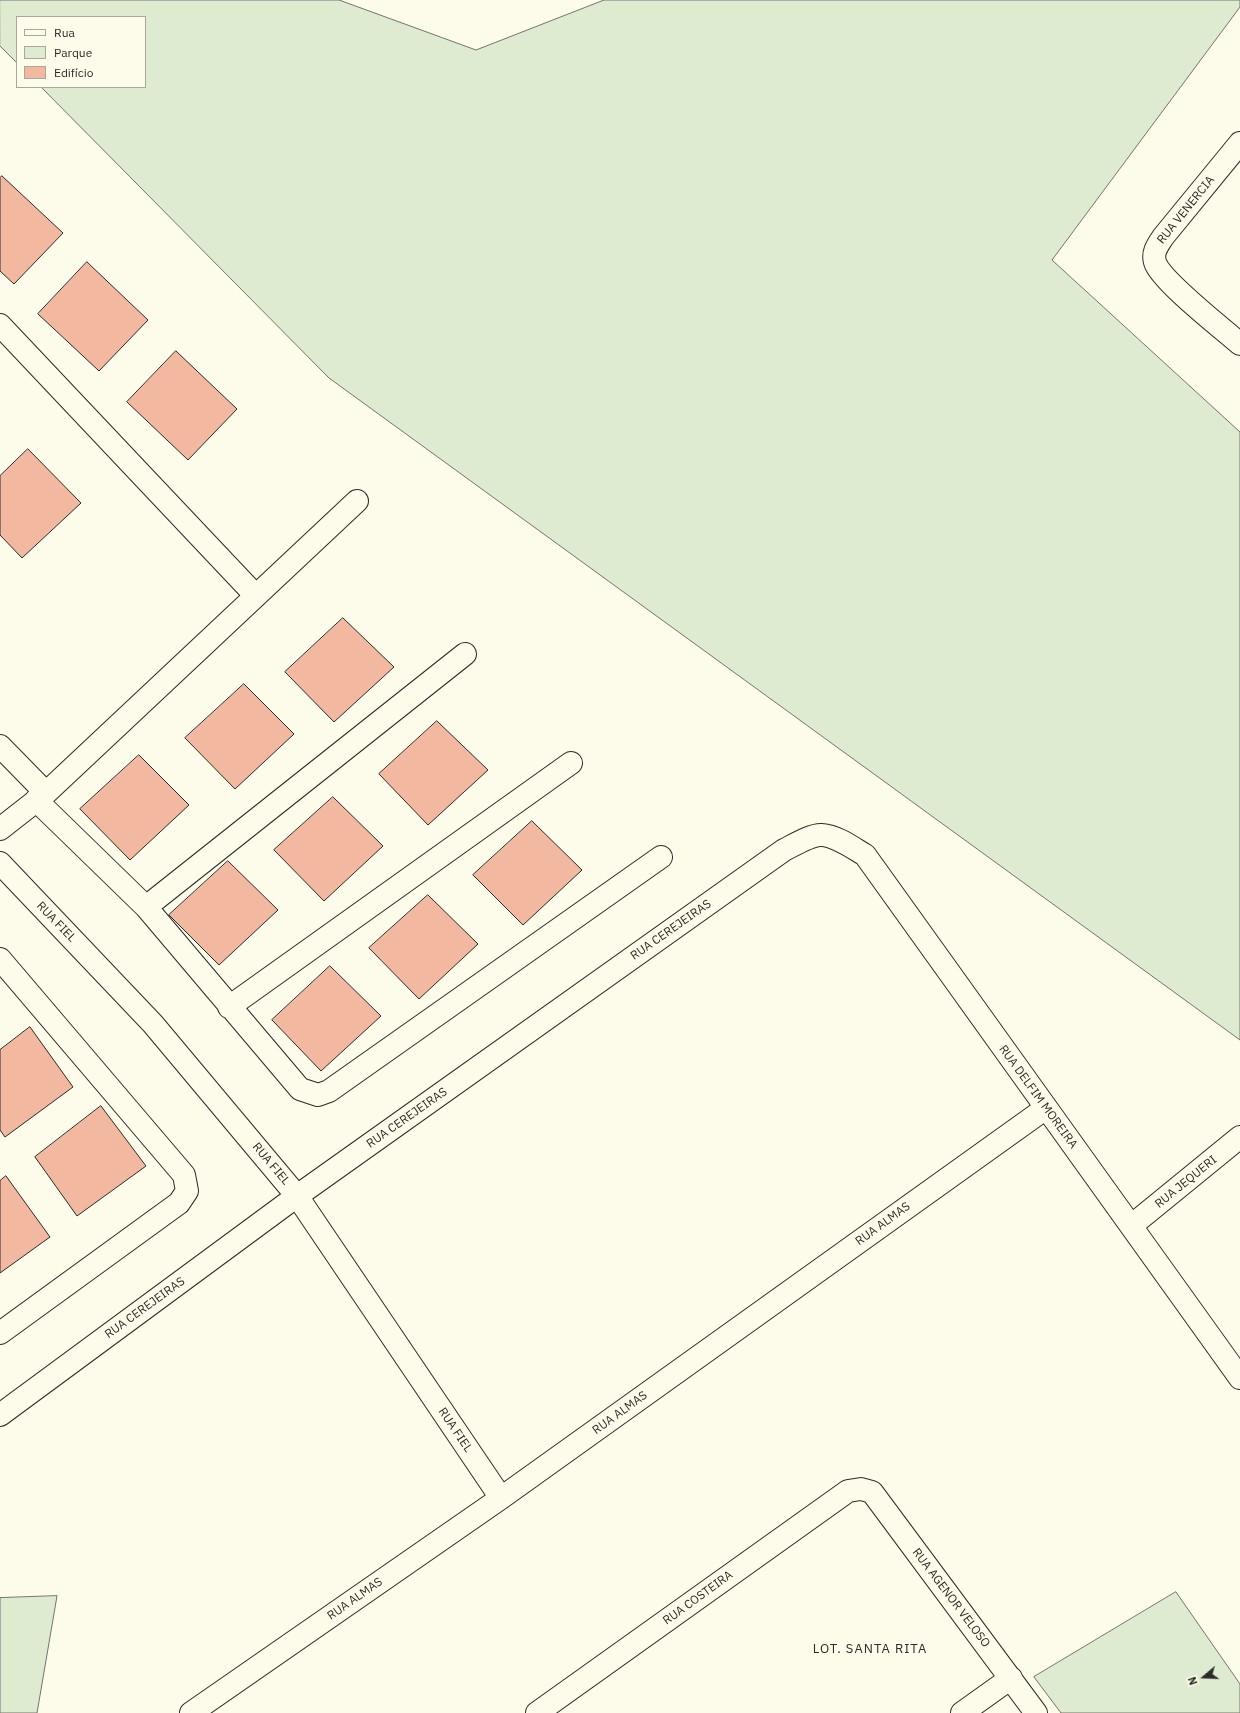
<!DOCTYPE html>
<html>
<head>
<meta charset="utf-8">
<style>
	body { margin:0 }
	#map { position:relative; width:1240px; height:1713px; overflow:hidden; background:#fdfbea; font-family:"IBM Plex Sans",sans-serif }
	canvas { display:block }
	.legend { position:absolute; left:16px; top:16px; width:130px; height:72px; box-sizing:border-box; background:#fdfbea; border:1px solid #a9a89e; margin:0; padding:5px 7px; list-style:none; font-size:12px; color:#2b2b2b }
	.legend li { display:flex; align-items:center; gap:8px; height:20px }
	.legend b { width:20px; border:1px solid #a9a89e }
	.north { position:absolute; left:1184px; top:1657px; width:40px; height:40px; -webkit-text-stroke:3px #fdfbea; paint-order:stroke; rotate:251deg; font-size:11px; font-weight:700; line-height:16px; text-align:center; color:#2b2b2b }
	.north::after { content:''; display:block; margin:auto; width:14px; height:18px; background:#2b2b2b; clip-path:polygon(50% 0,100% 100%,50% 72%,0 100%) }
</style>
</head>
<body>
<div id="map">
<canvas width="1240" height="1713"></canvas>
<ul class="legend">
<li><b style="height:5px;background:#fdfbea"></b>Rua</li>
<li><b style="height:11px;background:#deebd1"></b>Parque</li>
<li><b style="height:11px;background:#f2b8a0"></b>Edifício</li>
</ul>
<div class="north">N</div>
</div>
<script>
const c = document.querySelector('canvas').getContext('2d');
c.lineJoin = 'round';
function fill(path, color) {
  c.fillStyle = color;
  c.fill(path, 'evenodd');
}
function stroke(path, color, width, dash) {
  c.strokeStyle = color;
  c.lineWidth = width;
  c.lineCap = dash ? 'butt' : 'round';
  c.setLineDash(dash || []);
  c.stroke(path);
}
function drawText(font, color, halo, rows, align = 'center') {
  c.font = font + ' "IBM Plex Sans",sans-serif';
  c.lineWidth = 3;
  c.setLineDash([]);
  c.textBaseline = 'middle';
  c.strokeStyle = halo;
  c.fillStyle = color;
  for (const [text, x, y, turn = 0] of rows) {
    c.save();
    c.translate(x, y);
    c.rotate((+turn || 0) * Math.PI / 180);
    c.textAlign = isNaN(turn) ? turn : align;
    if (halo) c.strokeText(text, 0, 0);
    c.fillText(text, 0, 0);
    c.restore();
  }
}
const green = new Path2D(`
	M0 0H339L476 50 604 0H1240V7L1052 260 1240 432V1040L329 378 41 87H145V17H17V63L0 46Z
	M1176 1592 1240 1684V1713H1061L1034 1677Z
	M57 1596 37 1713H0V1598Z`);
const building = new Path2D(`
	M2 176 63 233 14 284 0 271V178Z
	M87 262 148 320 99 371 38 314Z
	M176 351 237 409 188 460 127 402Z
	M28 449 81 503 22 558 0 535V476Z
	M343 618 394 667 334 722 285 672Z
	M244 684 294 734 235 789 185 738Z
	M437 721 488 770 428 825 379 774Z
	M139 755 189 805 130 860 80 809Z
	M333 797 383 846 324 901 274 850Z
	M532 821 582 870 523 925 473 875Z
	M228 861 278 910 219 965 169 915Z
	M428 895 478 944 419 999 369 948Z
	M330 966 381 1016 321 1071 272 1020Z
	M30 1027 73 1087 5 1137 0 1130V1050Z
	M101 1106 146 1166 77 1216 35 1157Z
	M6 1176 50 1237 0 1273V1181Z`);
const minor = new Path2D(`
	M1240 143 1163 237C1158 245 1152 252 1155 262 1160 280 1223 329 1240 344
	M0 325 256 596
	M0 746 46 793
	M36 800 146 907 300 1089 318 1095 329 1091 661 857
	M0 829 46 793 357 501
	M0 863 153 1024 297 1196 501 1498
	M146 907 465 654
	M0 959 184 1175 187 1191 179 1203 0 1333
	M229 1007 571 763
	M1131 1226 1240 1137
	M0 1415 297 1196 784 850C794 845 812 834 822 835 837 836 853 848 865 855L1240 1378
	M191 1713 501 1498 1046 1108
	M537 1713 848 1491 861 1489 872 1492 1036 1713
	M962 1713 1011 1678`);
const streetNames = [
	["RUA VENERCIA",1186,210,-51],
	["RUA FIEL",56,922,46],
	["RUA CEREJEIRAS",671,930,-35],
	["RUA DELFIM MOREIRA",1038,1097,54],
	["RUA CEREJEIRAS",407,1118,-35],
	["RUA FIEL",271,1164,50],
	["RUA JEQUERI",1186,1182,-39],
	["RUA ALMAS",883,1224,-36],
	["RUA CEREJEIRAS",145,1308,-36],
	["RUA ALMAS",620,1413,-36],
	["RUA FIEL",455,1430,56],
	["RUA COSTEIRA",698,1598,-36],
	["RUA AGENOR VELOSO",951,1598,53],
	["RUA ALMAS",355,1599,-35]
];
const neighbourhoodNames = [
	["LOT. SANTA RITA",870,1649]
];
fill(green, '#deebd1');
stroke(green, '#74746e', 1);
fill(building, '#f2b8a0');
stroke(building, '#2b2b2b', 1);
stroke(minor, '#2b2b2b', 24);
stroke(minor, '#fdfbea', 22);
drawText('12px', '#2b2b2b', '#fdfbea', streetNames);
c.letterSpacing = '1px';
drawText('13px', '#2b2b2b', '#fdfbea', neighbourhoodNames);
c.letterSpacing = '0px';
</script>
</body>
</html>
